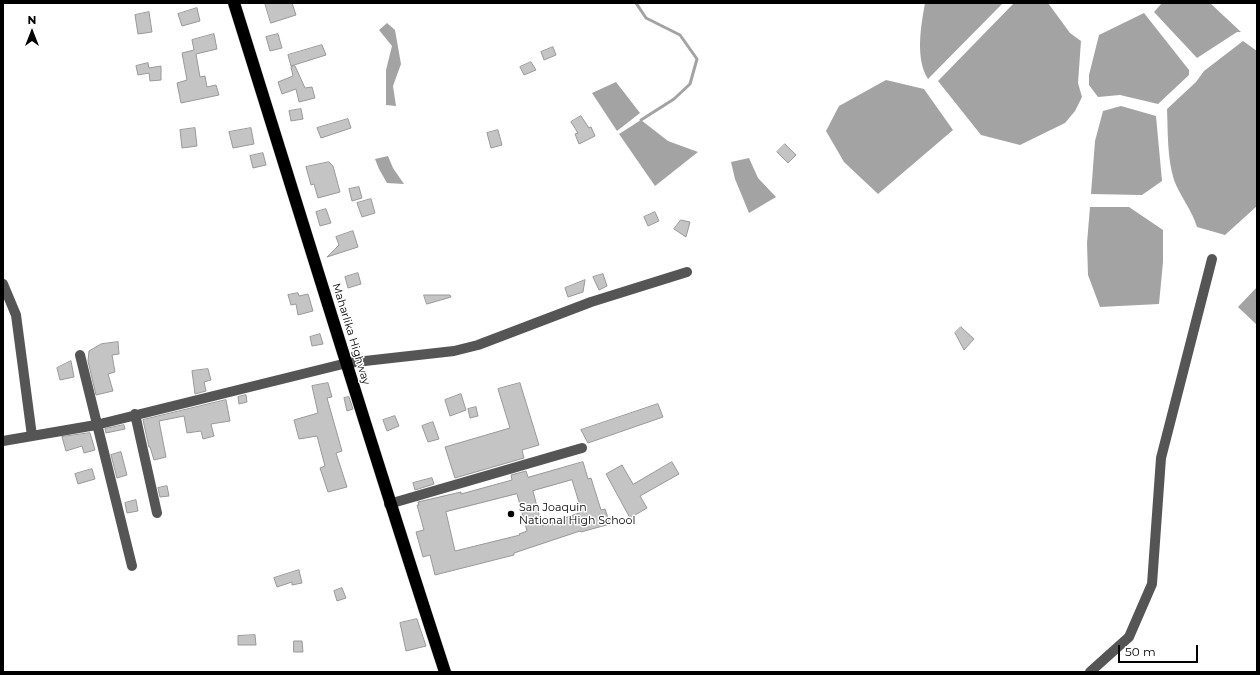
<!DOCTYPE html>
<html>
<head>
<meta charset="utf-8">
<style>
	body { margin:0 }
	#map { position:relative; width:1260px; height:675px; overflow:hidden; background:#fff; font-family:Montserrat,sans-serif }
	canvas { display:block }
	.frame { position:absolute; inset:0; border:4px solid #000; pointer-events:none }
	.north { position:absolute; left:12px; top:12px; width:40px; height:40px; -webkit-text-stroke:3px #fff; paint-order:stroke; rotate:0deg; font-size:11px; font-weight:700; line-height:16px; text-align:center; color:#000 }
	.north::after { content:''; display:block; margin:auto; width:14px; height:18px; background:#000; clip-path:polygon(50% 0,100% 100%,50% 72%,0 100%) }
	.scale { position:absolute; left:1118px; top:645px; width:80px; height:18px; box-sizing:border-box; border:2px solid #000; border-top:0; padding-left:5px; font-size:12px; line-height:14px; white-space:nowrap; color:#000; -webkit-text-stroke:3px #fff; paint-order:stroke }
</style>
</head>
<body>
<div id="map">
<canvas width="1260" height="675"></canvas>
<div class="frame"></div>
<div class="north">N</div>
<div class="scale">50 m</div>
</div>
<script>
const c = document.querySelector('canvas').getContext('2d');
c.lineJoin = 'round';
function fill(path, color) {
  c.fillStyle = color;
  c.fill(path, 'evenodd');
}
function stroke(path, color, width, dash) {
  c.strokeStyle = color;
  c.lineWidth = width;
  c.lineCap = dash ? 'butt' : 'round';
  c.setLineDash(dash || []);
  c.stroke(path);
}
function drawText(font, color, halo, rows, align = 'center') {
  c.font = font + ' Montserrat,sans-serif';
  c.lineWidth = 3;
  c.setLineDash([]);
  c.textBaseline = 'middle';
  c.strokeStyle = halo;
  c.fillStyle = color;
  for (const [text, x, y, turn = 0] of rows) {
    c.save();
    c.translate(x, y);
    c.rotate((+turn || 0) * Math.PI / 180);
    c.textAlign = isNaN(turn) ? turn : align;
    if (halo) c.strokeText(text, 0, 0);
    c.fillText(text, 0, 0);
    c.restore();
  }
}
const water = new Path2D(`
	M925 3H1003L928 79C915 58 921 26 925 3Z
	M1014 3H1048L1070 33 1081 41 1078 83 1082 97 1075 111 1065 123 1020 145 981 135 938 81Z
	M1162 3H1210L1241 32H1237L1197 58 1154 12Z
	M1144 13 1189 70V75L1158 104 1120 95 1098 97 1089 85V75L1099 35Z
	M387 23 395 30 401 64 393 86 396 106 386 105V70L392 46 379 30Z
	M1243 41 1257 51V206L1225 235 1197 227C1192 210 1180 196 1174 180 1167 157 1168 132 1167 109L1196 82 1204 71Z
	M886 80 924 89 953 130 878 194 844 162 826 131 839 106Z
	M616 82 640 113 617 131 592 93Z
	M1121 106 1156 116 1162 181 1142 195 1091 194 1095 141 1103 111Z
	M641 120 668 141 698 152 655 186 619 134Z
	M388 156 393 168 404 184 387 183 379 169 375 159Z
	M749 158 758 178 776 197 749 213 735 179 731 162Z
	M1090 207H1129L1163 230V262L1159 304 1100 307 1088 275 1087 243Z
	M1257 287V325L1238 307Z`);
const stream = new Path2D(`
	M636 3 646 18 680 35 697 59 690 84 674 99 641 120`);
const building = new Path2D(`
	M265 3H292L296 15 271 23Z
	M197 8 200 21 182 26 178 14Z
	M149 12 152 32 138 34 135 15Z
	M214 34 217 49 196 54 200 77 205 76 207 87 216 85 219 95 181 103 177 83 187 80 182 53 194 50 192 40Z
	M278 34 282 48 270 51 266 37Z
	M322 45 326 55 291 66 288 55Z
	M553 47 556 55 544 60 541 52Z
	M531 62 536 70 524 75 520 67Z
	M148 63 149 68 161 66V80L150 81 149 73 138 75 136 66Z
	M295 66 305 88 312 87 315 98 299 102 296 89 282 94 278 82 293 76 291 67Z
	M301 109 303 119 291 121 289 111Z
	M581 116 589 128 591 127 595 136 579 144 575 134 578 133 571 122Z
	M348 119 351 128 321 138 317 128Z
	M195 128 197 146 182 148 180 130Z
	M251 128 254 144 233 148 229 132Z
	M498 130 502 145 491 148 487 133Z
	M785 144 796 155 788 163 777 152Z
	M263 153 266 165 253 168 250 156Z
	M329 162 333 166 340 192 318 198 314 184 311 185 306 167Z
	M359 187 362 198 352 201 349 189Z
	M371 199 375 213 362 217 357 203Z
	M326 209 331 223 320 226 316 212Z
	M655 212 659 221 648 226 644 217Z
	M681 220 690 222 686 237 674 229Z
	M353 231 358 247 327 257 339 245 336 237Z
	M358 273 361 284 348 288 345 277Z
	M603 274 607 286 599 290 593 277Z
	M585 280 583 292 568 297 565 288Z
	M298 293 299 296 308 294 313 311 298 315 296 304 291 305 288 295Z
	M424 295H450L451 297 427 304Z
	M961 327 974 339 964 350 955 333Z
	M320 334 323 344 312 346 310 337Z
	M118 342 119 354 112 355 115 372 108 374 113 391 96 395 88 361 89 351 101 344Z
	M71 361 74 377 60 380 57 368Z
	M208 369 211 380 204 382 206 391 195 394 192 371Z
	M328 383 332 397 327 398 342 451 336 453 347 487 328 492 320 468 325 466 317 436 299 439 294 420 318 413 312 386Z
	M520 383 539 445 522 450 524 458 455 478 445 447 510 428 498 389Z
	M461 394 466 410 450 416 445 400Z
	M246 395 247 402 239 404 238 397Z
	M349 397 353 409 347 411 344 398Z
	M226 400 230 421 211 424 214 436 203 439 201 431 187 433 184 416 159 421 166 457 154 460 150 447H149L143 420Z
	M658 404 663 417 588 443 581 430Z
	M476 407 478 416 470 418 468 409Z
	M395 416 399 426 387 431 383 420Z
	M433 422 439 439 428 442 422 426Z
	M124 425 125 429 106 433 105 429Z
	M90 433 95 450 84 453 82 446 66 451 62 437Z
	M121 452 127 475 117 478 111 455Z
	M583 462 588 479 591 478 601 510 605 509 610 524 581 532 580 531 514 553V555L435 575 430 555 423 557 416 532 424 530 417 505H419L418 502 461 492V494L512 480 511 475 526 471 528 477ZM572 480 582 512 542 526 533 491ZM517 494 527 531 519 534 520 535 455 551 446 512Z
	M672 462 679 474 640 496 647 508 630 518 606 474 622 465 633 484Z
	M92 469 95 479 78 484 75 474Z
	M432 478 434 484 415 490 413 483Z
	M167 486 169 496 160 497 158 488Z
	M136 500 138 511 127 513 125 503Z
	M299 570 302 583 292 585V582L277 587 274 578Z
	M342 588 346 598 337 601 334 591Z
	M417 619 426 646 406 651 400 623Z
	M255 635 256 645H238V636Z
	M294 641H302L303 652H294Z`);
const minor = new Path2D(`
	M3 284 16 315 32 436
	M80 355 132 566
	M135 414 157 513
	M3 441 96 425 347 363 454 351 478 345 591 302 687 272
	M389 504 582 448
	M1090 672 1129 637 1152 584 1161 458 1212 259`);
const highway = new Path2D(`
	M234 3C304 226 372 450 445 672`);
const markers = [
	[511,514,4,"#000"]
];
const streetNames = [
	["Maharlika Highway",351,334,73]
];
const poiNames = [
	["San Joaquin",519,508],
	["National High School",519,521]
];
fill(water, '#a3a3a3');
stroke(stream, '#a3a3a3', 3);
fill(building, '#c4c4c4');
stroke(building, '#999', 1);
stroke(highway, '#dbdbdb', 13);
stroke(minor, '#555', 10);
stroke(highway, '#000', 12);
for (const [x, y, r, color] of markers) {
  const dot = new Path2D();
  dot.arc(x, y, r, 0, 2 * Math.PI);
  c.fillStyle = color;
  c.fill(dot);
  stroke(dot, '#fff', 1.5);
}
drawText('11px', '#000', '#fff', streetNames);
drawText('11px', '#000', '#fff', poiNames, 'left');
</script>
</body>
</html>
